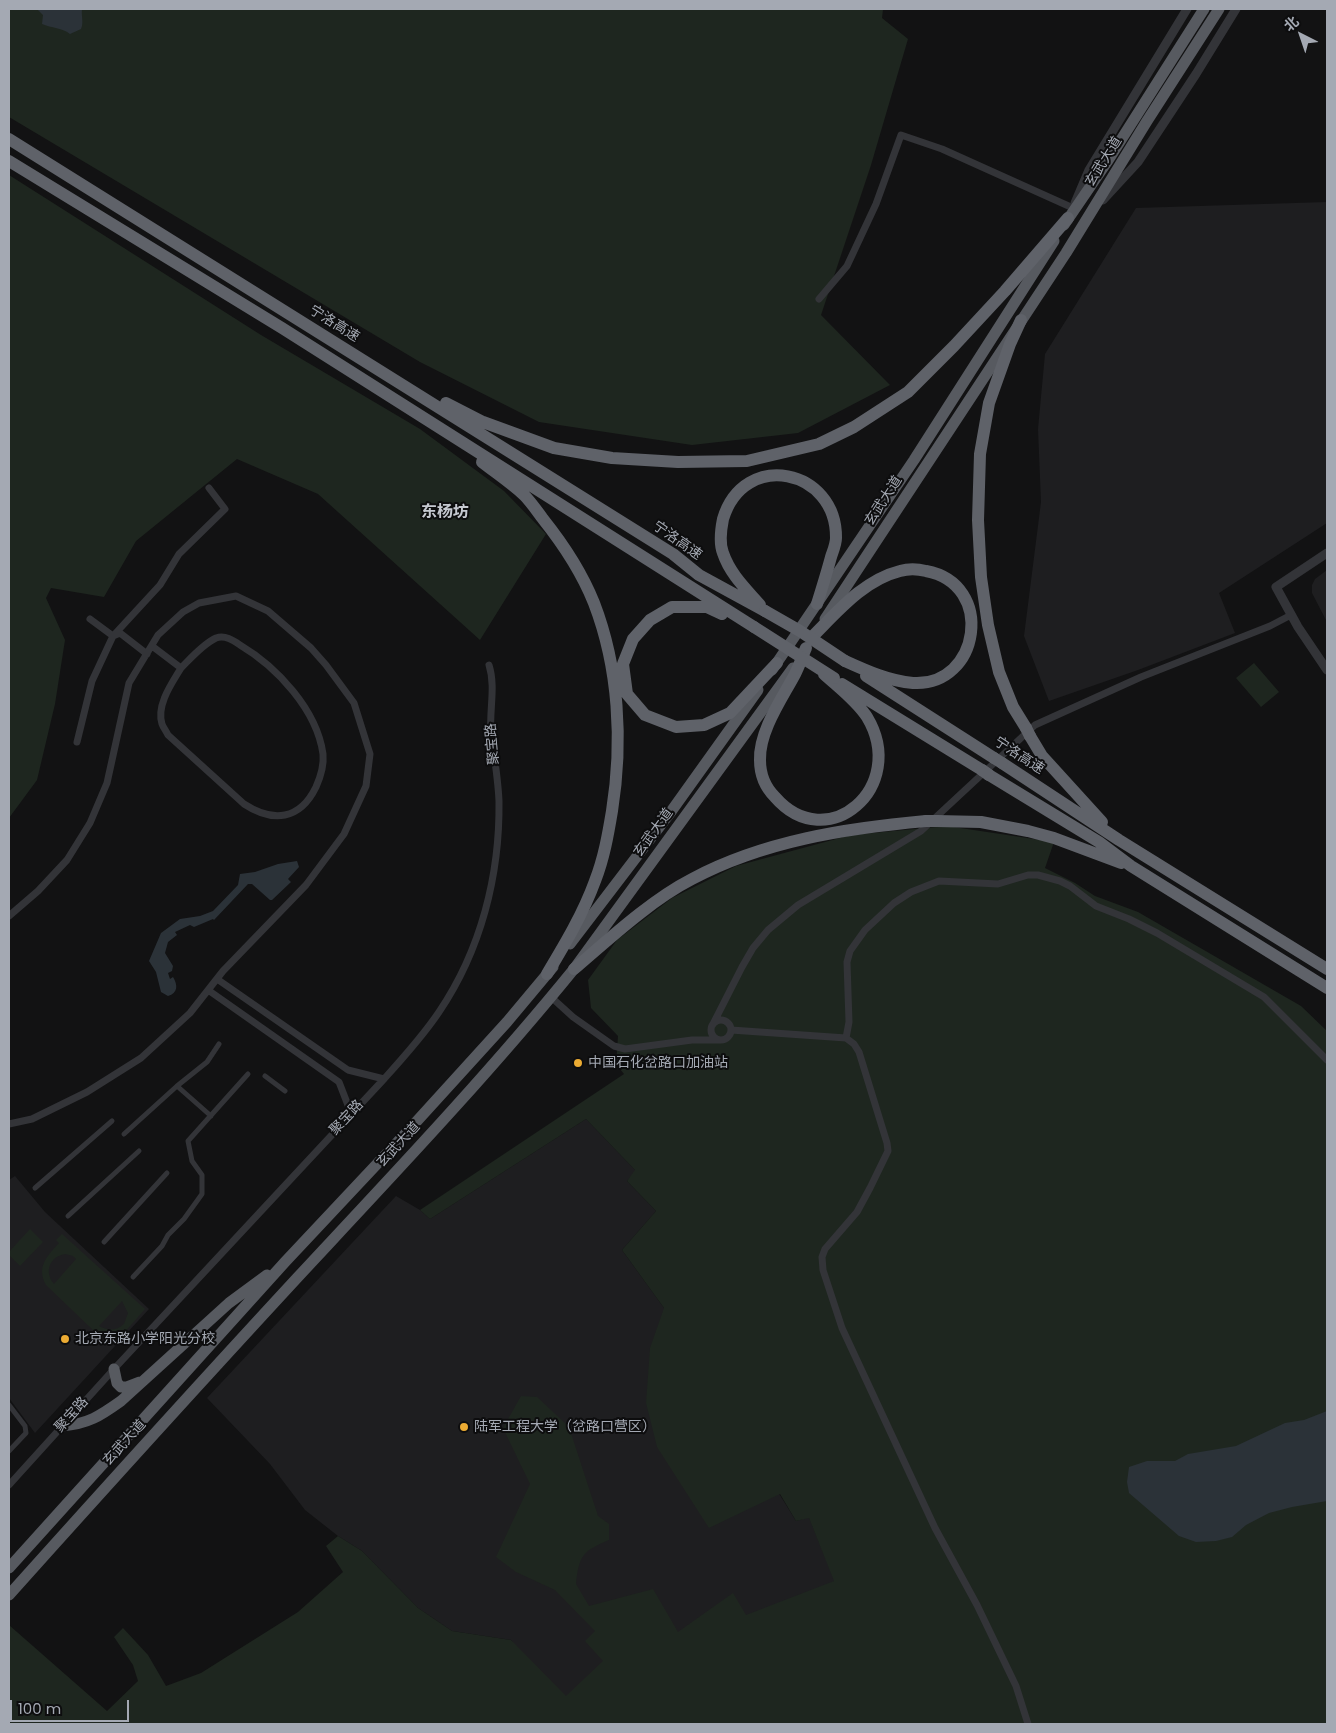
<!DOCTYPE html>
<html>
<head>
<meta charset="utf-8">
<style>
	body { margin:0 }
	#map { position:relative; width:1336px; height:1733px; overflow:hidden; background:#121213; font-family:Poppins,"Noto Sans SC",sans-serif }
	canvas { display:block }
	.frame { position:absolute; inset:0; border:10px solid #a4a9b3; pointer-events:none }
	.north { position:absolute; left:1276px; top:10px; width:50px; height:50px; -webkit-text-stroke:4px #0d0d0e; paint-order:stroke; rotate:319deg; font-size:14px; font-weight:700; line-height:20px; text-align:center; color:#a4a9b3 }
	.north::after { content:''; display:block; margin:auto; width:18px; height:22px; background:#a4a9b3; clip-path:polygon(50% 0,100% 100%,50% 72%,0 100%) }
	.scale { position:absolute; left:10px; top:1700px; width:119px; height:22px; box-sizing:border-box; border:2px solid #a4a9b3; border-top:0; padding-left:6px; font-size:15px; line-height:18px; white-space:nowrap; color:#a4a9b3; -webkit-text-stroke:4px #0d0d0e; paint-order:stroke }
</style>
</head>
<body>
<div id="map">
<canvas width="1336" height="1733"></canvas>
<div class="frame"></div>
<div class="north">北</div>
<div class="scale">100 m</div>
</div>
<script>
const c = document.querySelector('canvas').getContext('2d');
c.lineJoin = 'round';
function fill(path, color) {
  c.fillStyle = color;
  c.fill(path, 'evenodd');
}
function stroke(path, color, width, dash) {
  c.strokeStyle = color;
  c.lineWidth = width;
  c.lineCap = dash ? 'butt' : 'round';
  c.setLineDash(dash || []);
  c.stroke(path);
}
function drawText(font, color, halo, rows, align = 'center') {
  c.font = font + ' Poppins,"Noto Sans SC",sans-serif';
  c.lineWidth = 4;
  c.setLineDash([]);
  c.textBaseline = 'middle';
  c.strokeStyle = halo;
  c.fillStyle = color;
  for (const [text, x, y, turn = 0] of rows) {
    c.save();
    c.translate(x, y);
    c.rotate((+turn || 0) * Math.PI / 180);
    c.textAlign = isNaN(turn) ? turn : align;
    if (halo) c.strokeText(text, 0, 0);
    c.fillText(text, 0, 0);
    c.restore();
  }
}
const built = new Path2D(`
	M1327 202V523L1219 593 1235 633 1138 670 1049 701 1024 636 1041 502 1038 429 1045 354 1136 208Z
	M1327 570V622L1312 593V585L1315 579Z
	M586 1119 636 1171 627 1181 656 1211 622 1250 664 1308 796 1521 809 1517 835 1581 568 1724 511 1640 452 1631 418 1608 362 1551 338 1536 305 1510 270 1464 207 1398 396 1196 420 1210 430 1219Z
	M15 1176 45 1212 149 1309 35 1433 9 1398V1180Z`);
const green = new Path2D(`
	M9 9H883L882 18 908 39 871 165 821 315 890 385 798 433 692 445 539 422 420 362 9 117Z
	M9 175 261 335 420 429 504 491 546 534 480 640 318 494 237 459 136 541 104 597 51 588 46 598 65 640 55 704 37 780 9 818Z
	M1254 663 1279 692 1261 707 1236 678Z
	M947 826 1054 842 1045 868 1075 883 1095 896 1138 912 1301 1006 1327 1031V1724H9V1625L107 1711 138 1681 133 1665 114 1637 123 1628 148 1655 166 1686 201 1673 298 1612 343 1572 326 1546 338 1536 362 1551 418 1608 452 1631 511 1640 566 1696 603 1661 585 1641 595 1631 555 1590 516 1572 496 1557 530 1484 503 1428 521 1396 537 1397 569 1427 598 1516 609 1524V1540C583 1551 579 1555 576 1584L589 1606 653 1589 678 1632 733 1593 746 1615 834 1581 809 1518 796 1521 780 1494 709 1528 657 1447 646 1403 650 1348 664 1308 622 1250 656 1211 627 1181 635 1170 586 1119 430 1219 420 1210 624 1074 616 1064 618 1036 591 1008 588 980 617 940 672 898 736 866 851 835Z
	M30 1229 43 1242 20 1266 9 1255V1252Z
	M62 1234 145 1309 124 1333 114 1337 103 1336 94 1331 46 1285C36 1267 47 1256 59 1243L56 1240ZM65 1254 73 1256 76 1259 54 1284C44 1272 49 1257 65 1254ZM122 1301 128 1313 124 1324C116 1331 108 1331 99 1326Z`);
const water = new Path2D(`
	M37 9H82C81 16 84 22 81 29L70 34C63 28 51 28 42 24L43 15Z
	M297 861 299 867 288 879 291 882 272 900H270L252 884H248L214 920 213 919 194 927 190 925 175 932 177 935 168 942 165 953 173 966 172 971 168 973 170 979 173 977C178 985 178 993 168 996L161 992 156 972 149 961 161 933 180 919 200 916 213 911 238 885 240 874 255 872 278 864Z
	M1327 1411V1501L1292 1507 1269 1513 1246 1525 1232 1537 1216 1541 1196 1542 1179 1536 1129 1493 1127 1482 1129 1467 1147 1461H1175L1188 1454 1236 1446 1285 1423 1304 1420Z`);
const pedestrian = new Path2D(`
	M265 1076 285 1091
	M177 1086 211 1116
	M124 1134 177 1086 207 1062 219 1044
	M35 1188 112 1121
	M68 1216 139 1151
	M104 1242 167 1173
	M133 1277 162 1246 168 1235 184 1219 202 1194V1175L192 1161 188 1141 248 1074
	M9 1405 25 1426 26 1433 9 1451`);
const minor = new Path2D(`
	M819 299 847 266 876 204 901 135 942 149 1073 208
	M90 619 113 636 120 633 147 654
	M152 646 181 668C172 683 156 705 162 724 163 727 166 731 168 735L244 804C273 823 300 820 316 787 320 778 324 764 323 754 317 710 277 667 240 645 233 640 225 635 216 638 203 644 191 658 181 668
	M77 742 92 681 113 636 160 585 179 554 225 509 209 488
	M9 916 38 891 67 860 90 823 107 783 129 683 158 635 183 612 199 603 236 596 268 611 311 648 326 665 354 703 370 754 366 786 344 834 306 885 223 971 190 1013 141 1058 87 1092 32 1119 9 1124
	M217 979 348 1070 384 1079
	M208 990 339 1082 351 1113
	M551 997 573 1017 614 1046 625 1049 692 1040H719
	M711 1030a10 10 0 1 1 20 0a10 10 0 1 1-20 0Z
	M713 1024 742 967 753 948 768 930 798 905 921 831 1035 725 1141 677 1270 626 1291 615
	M731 1030 846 1038 854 1044 859 1052 887 1143 888 1151 870 1188 857 1212 825 1249 822 1257 823 1270 842 1328 935 1528 977 1605 1016 1686 1028 1724
	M846 1038 849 1022 847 962 850 951 865 930 894 903 911 892 939 881 998 884 1028 875H1038L1060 881 1070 886 1096 906 1129 919 1157 933 1264 997 1327 1060
	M9 1485 114 1369 384 1079C403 1058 423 1036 439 1012 481 950 500 875 499 801 498 778 494 755 491 733 489 710 496 687 489 665`);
const tertiary = new Path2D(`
	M1103 200 1138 162 1196 74 1236 9
	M1075 203 1089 170 1187 9
	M1327 553 1276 587 1298 627 1327 670`);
const trunk = new Path2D(`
	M1064 225 1107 162 1204 9
	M825 619 1066 253 1147 121 1219 9
	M772 670 914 460 1054 241
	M570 944 670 813 758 690
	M114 1369 117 1383 121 1387H127L140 1382
	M62 1426C88 1424 100 1416 121 1401L229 1303 267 1275
	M9 1568 285 1262 407 1132 507 1022 553 967
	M9 1595C104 1489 200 1383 297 1278 391 1177 487 1076 574 969L793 668`);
const motorway = new Path2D(`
	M9 139 673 554 699 575 765 611
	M9 161 282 328 754 627
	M1021 320 1010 344 989 403 980 454 978 520 981 577 988 625 999 672 1013 707 1026 728
	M446 403 483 422 554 448 612 458 678 462 747 461 819 444 854 427 908 392 954 346 1005 291 1068 218
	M482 462C496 473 511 483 524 495 531 502 537 511 543 519 563 544 582 573 594 603 619 668 623 742 612 811 608 835 604 858 595 881 583 914 565 944 547 974
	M760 605C746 589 730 574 723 553 719 543 721 529 723 519 744 449 837 469 836 538 836 544 833 551 831 557 827 572 822 588 817 604
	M722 614 707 607H672L650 620 633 639 623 664 627 694 645 715 676 727 704 725 730 713 777 663
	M813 636C838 611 864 580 900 571 907 569 918 569 926 571 996 584 980 687 913 683 889 681 867 671 845 661
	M806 648C802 657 799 667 794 676 781 700 759 732 760 760 760 774 765 787 775 797 827 857 909 787 867 717 857 701 837 686 824 674
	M866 676 994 758
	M842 684 982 770
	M1030 736 1042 756 1102 822
	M1002 763 1119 840 1327 969
	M989 775 1099 842 1131 866 1327 988
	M937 821 981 822 1028 831 1054 838 1121 863
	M574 969C609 939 651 900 692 879 763 841 847 828 926 821`);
const motorwayBridge = new Path2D(`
	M765 611 800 631 845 661
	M754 627 834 678
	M1026 728 1030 736
	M994 758 1002 763
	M982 770 989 775
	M926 821H937`);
const markers = [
	[578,1063,5,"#ebab33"],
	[65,1339,5,"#ebab33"],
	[464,1427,5,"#ebab33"]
];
const streetNames = [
	["玄武大道",1104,162,-58],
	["宁洛高速",334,324,32],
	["玄武大道",884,501,-57],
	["宁洛高速",677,541,35],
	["聚宝路",493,744,-95],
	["宁洛高速",1019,756,33],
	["玄武大道",654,833,-54],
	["聚宝路",347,1118,-47],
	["玄武大道",399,1145,-47],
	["聚宝路",72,1415,-48],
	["玄武大道",125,1443,-48]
];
const poiNames = [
	["中国石化岔路口加油站",588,1063],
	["北京东路小学阳光分校",75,1339],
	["陆军工程大学（岔路口营区）",474,1427]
];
const quarterNames = [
	["东杨坊",445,513]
];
fill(built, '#1e1e20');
fill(green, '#1e261f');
fill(water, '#2b3238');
stroke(pedestrian, '#333438', 5);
stroke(minor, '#333438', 7);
stroke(tertiary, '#333438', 9);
stroke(trunk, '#575a60', 11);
stroke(motorway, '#5f6269', 12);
stroke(motorwayBridge, '#5f6269', 12);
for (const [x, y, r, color] of markers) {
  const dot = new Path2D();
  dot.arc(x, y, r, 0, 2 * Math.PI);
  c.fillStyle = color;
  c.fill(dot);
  stroke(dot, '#0d0d0e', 2);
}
drawText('14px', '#a4a9b3', '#0d0d0e', streetNames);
drawText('14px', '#a4a9b3', '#0d0d0e', poiNames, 'left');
drawText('bold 16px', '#c5c8d0', '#0d0d0e', quarterNames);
</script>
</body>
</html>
